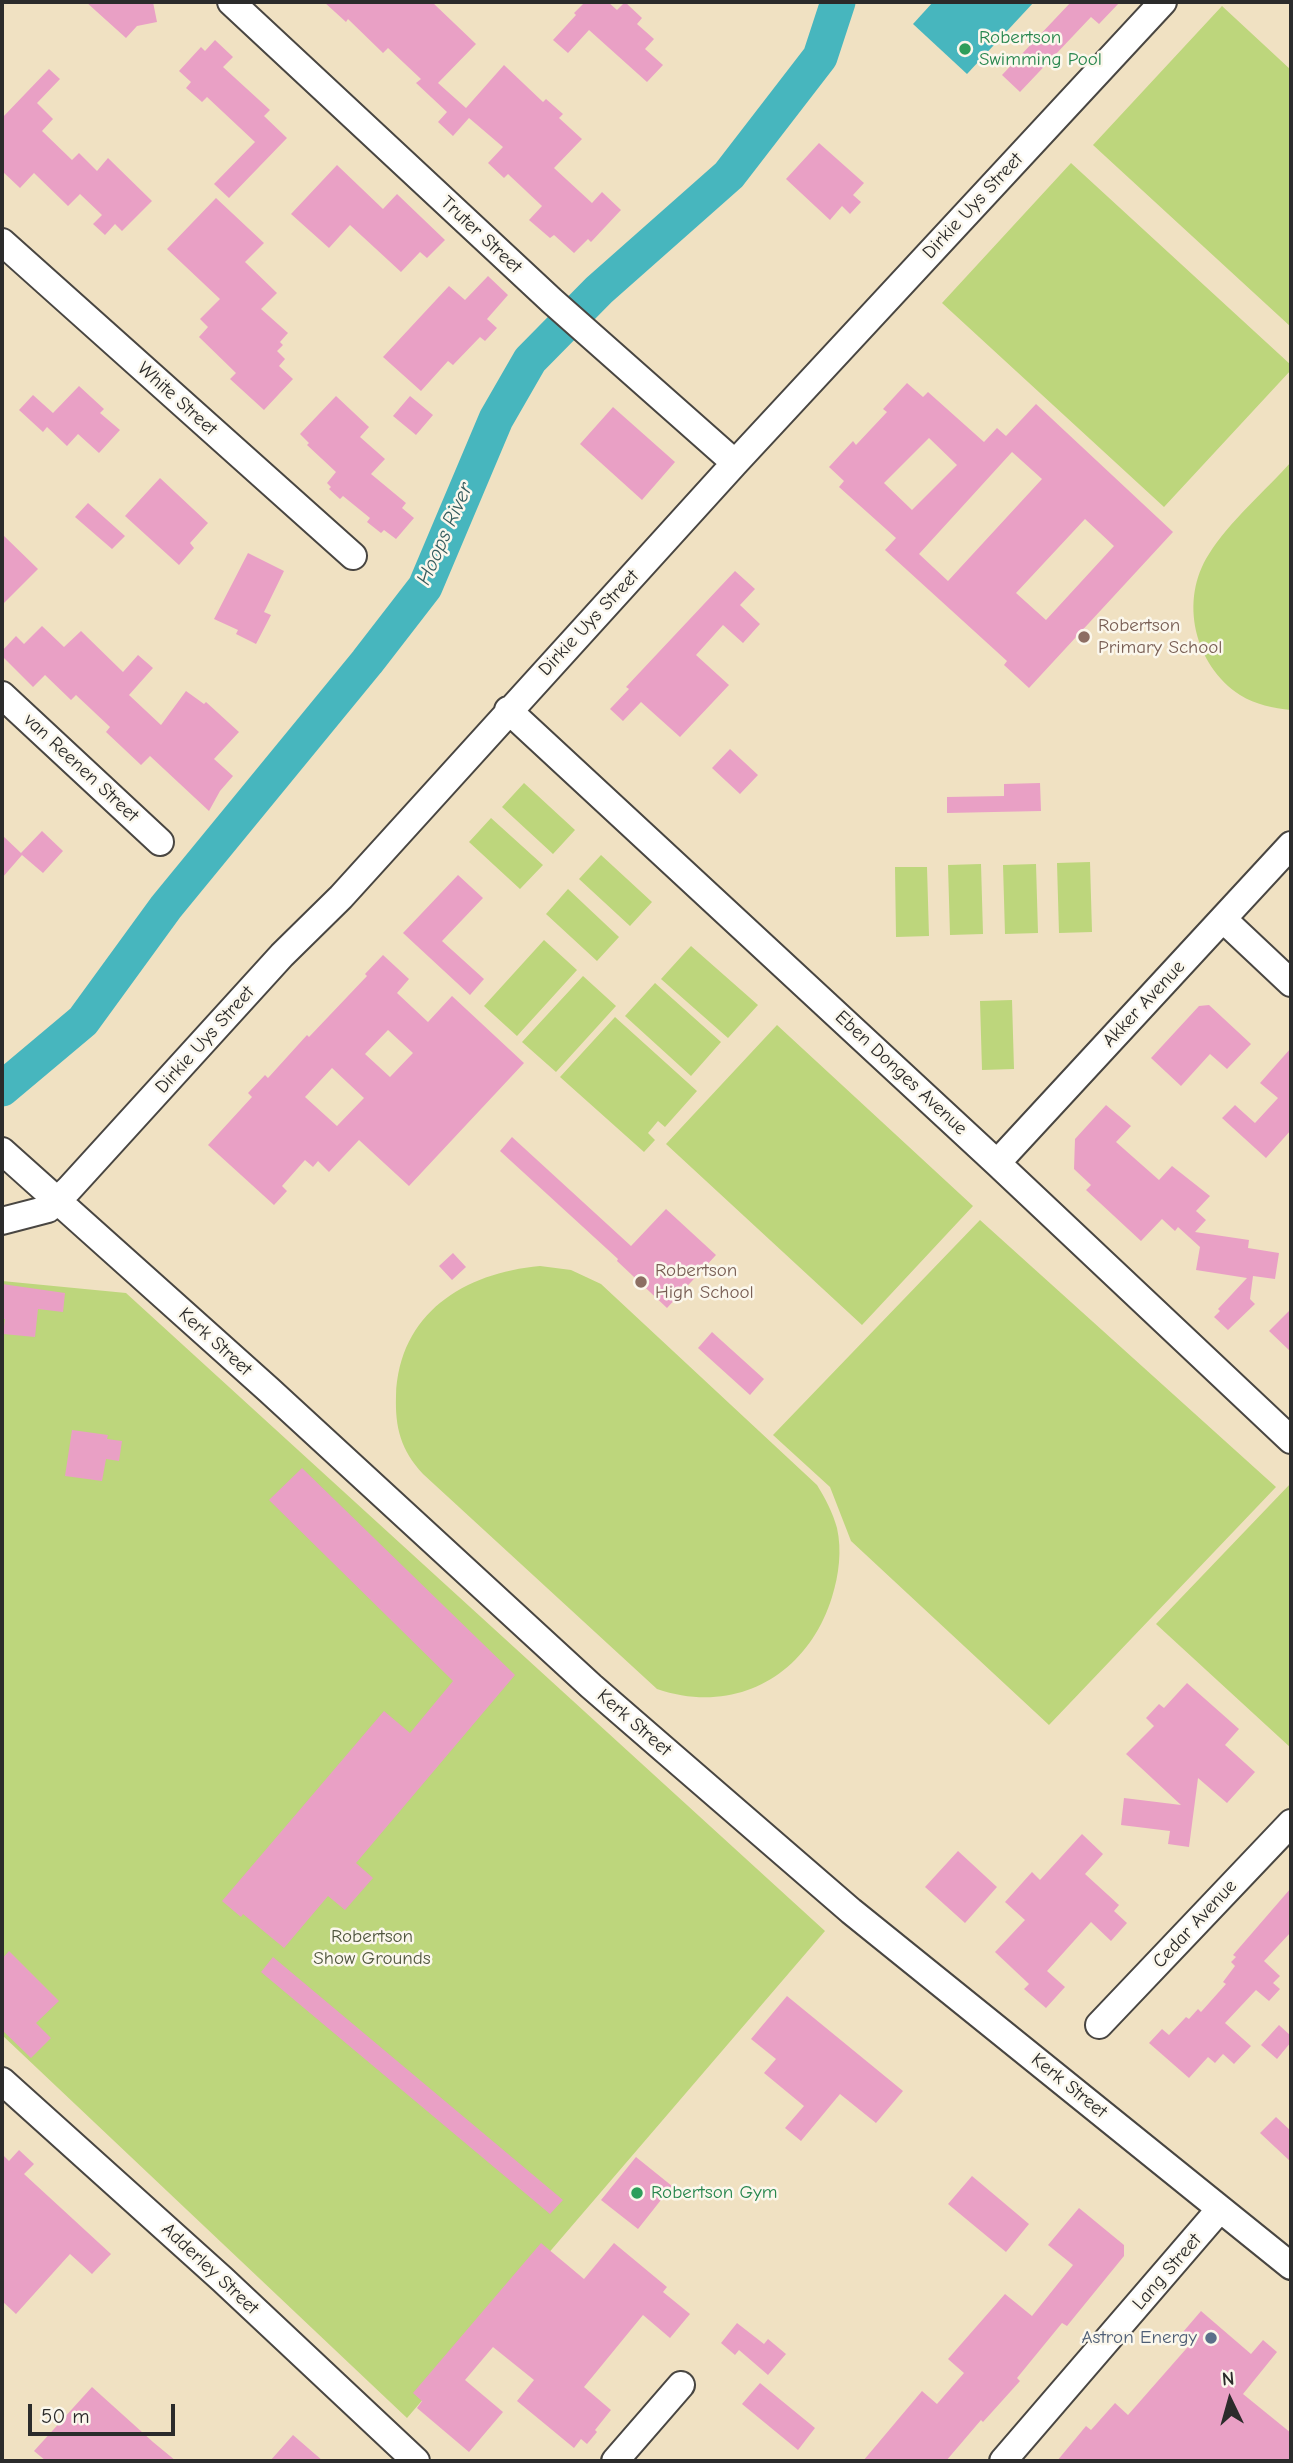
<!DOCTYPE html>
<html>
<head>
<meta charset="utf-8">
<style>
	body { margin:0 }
	#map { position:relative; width:1293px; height:2463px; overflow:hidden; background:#f0e1c2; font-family:"Comic Neue",sans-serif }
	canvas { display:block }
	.frame { position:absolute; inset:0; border:4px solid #2b2b2b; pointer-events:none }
	.north { position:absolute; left:1195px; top:2365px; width:70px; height:70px; -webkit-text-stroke:5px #fbf7ec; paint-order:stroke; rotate:355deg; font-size:19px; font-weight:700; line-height:28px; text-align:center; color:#2b2b2b }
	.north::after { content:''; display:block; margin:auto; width:24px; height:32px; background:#2b2b2b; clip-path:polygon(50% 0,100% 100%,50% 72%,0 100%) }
	.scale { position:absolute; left:28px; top:2404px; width:147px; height:32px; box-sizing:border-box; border:4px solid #2b2b2b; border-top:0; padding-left:9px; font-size:21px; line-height:24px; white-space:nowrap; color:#2b2b2b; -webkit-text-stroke:5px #fbf7ec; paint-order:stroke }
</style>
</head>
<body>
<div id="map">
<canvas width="1293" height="2463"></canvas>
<div class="frame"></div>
<div class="north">N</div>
<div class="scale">50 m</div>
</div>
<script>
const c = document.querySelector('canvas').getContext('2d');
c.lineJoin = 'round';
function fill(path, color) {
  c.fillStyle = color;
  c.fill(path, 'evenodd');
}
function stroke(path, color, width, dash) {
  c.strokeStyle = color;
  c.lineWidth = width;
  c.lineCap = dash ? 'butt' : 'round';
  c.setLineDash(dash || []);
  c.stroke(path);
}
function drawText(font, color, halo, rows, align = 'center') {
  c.font = font + ' "Comic Neue",sans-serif';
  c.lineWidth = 5;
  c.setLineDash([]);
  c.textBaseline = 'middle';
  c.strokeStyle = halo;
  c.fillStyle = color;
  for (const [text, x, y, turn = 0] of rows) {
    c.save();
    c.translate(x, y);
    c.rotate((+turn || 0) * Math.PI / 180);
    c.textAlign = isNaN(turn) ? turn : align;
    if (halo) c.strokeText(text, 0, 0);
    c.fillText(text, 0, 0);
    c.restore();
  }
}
const green = new Path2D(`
	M1222 6 1291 70V327L1093 145Z
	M1071 163 1291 365V370L1164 507 942 303Z
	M1291 462V710C1273 708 1256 705 1240 695 1194 665 1179 600 1209 554 1229 522 1266 490 1291 462Z
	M524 783 575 830 553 854 502 807Z
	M491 818 543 865 520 889 469 842Z
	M601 855 652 902 630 926 579 879Z
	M1090 862 1092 932 1059 933 1057 863Z
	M981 864 983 934 950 935 948 865Z
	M1036 864 1038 933 1005 934 1003 865Z
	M895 867H927L929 936 896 937Z
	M568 889 619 937 597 961 546 914Z
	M544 940 577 970 517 1036 484 1006Z
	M691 946 758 1005 728 1038 661 979Z
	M583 976 616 1006 556 1072 522 1042Z
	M655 983 721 1042 691 1076 625 1016Z
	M1012 1000 1014 1069 982 1070 980 1001Z
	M615 1017 697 1091 665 1127 658 1121 648 1133 655 1140 644 1152 560 1077Z
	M777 1025 973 1206 862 1325 666 1144Z
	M980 1220 1276 1487 1049 1725 851 1541 830 1487 773 1435Z
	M540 1266 571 1270 601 1284 817 1485C825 1498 833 1513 837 1528 842 1550 839 1575 832 1597 808 1675 736 1716 657 1689L423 1474C401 1450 395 1428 396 1396 399 1313 464 1273 540 1266Z
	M2 1281 126 1293 825 1931 407 2418 2 2035Z
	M1291 1483V1748L1156 1624Z`);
const water = new Path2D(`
	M933 2H1034L967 74 913 24Z`);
const river = new Path2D(`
	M2 1089 83 1021 166 907 367 662 425 587 496 419 530 360 599 290 729 175 820 57 838 2`);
const building = new Path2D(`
	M86 2H153L157 22 137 26 126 38Z
	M324 2H432L476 44 438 83 466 108 504 65 543 102 546 99 563 114 559 118 582 139 554 168 592 203 602 192 621 210 591 242 588 239 574 253 554 235 550 238 529 220 542 206 508 174 504 178 488 163 503 147 469 118 453 136 438 122 447 112 416 83 421 79 388 48 383 53 348 19 346 22Z
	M585 2H608L617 10 625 2 642 18 637 24 654 39 645 49 663 65 647 82 589 30 568 53 553 40 576 15 574 13Z
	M1071 2H1120L1099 24 1091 17 1020 92 1002 75Z
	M215 40 233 57 223 67 270 110 264 116 287 138 229 198 214 184 255 142 207 97 202 102 186 88 191 82 179 71 201 47 205 51Z
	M49 69 60 79 37 103 53 119 42 131 72 160 79 153 97 171 108 158 152 201 122 231 115 224 105 235 93 224 102 215 80 194 68 206 34 173 20 188 2 171V118Z
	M819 143 864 183 853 195 861 202 850 214 842 206 830 220 786 179Z
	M337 165 383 209 397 194 445 240 427 258 420 252 401 272 350 225 329 248 291 214Z
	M216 198 264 243 245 262 277 293 261 309 288 333 280 342 283 345 277 351 285 359 279 366 293 379 264 410 230 379 236 373 199 337 208 327 200 319 220 299 167 249Z
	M488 276 508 295 487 319 497 328 485 341 480 337 453 365 448 361 421 391 383 357 449 286 465 300Z
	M907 383 923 397 928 392 984 442 997 428 1006 436 1036 404 1173 532 1029 688 1004 665 1007 661 885 550 896 538 839 487 844 481 829 467 853 441 856 445 887 412 883 409ZM929 438 957 465 912 510 884 483ZM1012 452 1042 479 948 581 919 554ZM1085 519 1114 546 1046 620 1016 593Z
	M79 386 104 409 100 413 120 430 99 453 78 434 67 446 47 427 43 432 19 410 33 395 53 413Z
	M336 396 369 427 360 437 385 459 371 474 406 503 402 508 414 518 396 539 384 530 381 533 367 522 370 518 343 496 340 499 329 489 331 487 327 483 336 472 307 445 309 443 300 434Z
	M410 396 433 415 416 435 393 416Z
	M613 407 675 462 642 500 580 444Z
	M160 478 208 523 190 543 194 548 179 565 125 516Z
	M88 503 125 536 112 549 75 517Z
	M2 534 38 569 2 605Z
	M248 553 284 571 264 612 271 615 256 644 236 634 238 630 214 619Z
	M735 571 755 589 740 605 760 624 743 643 723 625 696 655 729 685 680 737 641 702 623 721 610 709 629 689 626 687Z
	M42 626 64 647 81 631 123 672 138 655 153 668 129 695 161 725 186 691 204 704 206 702 239 732 214 759 233 776 220 791 209 811 150 756 141 765 106 732 110 727 76 695 71 700 45 675 33 687 2 656V651L16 636 24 644Z
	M730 749 758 775 740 794 712 768Z
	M1040 783 1041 811 947 813V797L1004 796V784Z
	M42 831 63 851 43 873 22 855 2 878V835L21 853Z
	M458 875 483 898 442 941 484 979 470 995 403 933Z
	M383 955 409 979 397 993 428 1022 452 996 524 1063 409 1186 359 1140 329 1172 318 1161 313 1167 305 1160 282 1186 287 1191 274 1205 208 1145 252 1097 248 1093 265 1075 268 1078 307 1035 309 1037 367 976 365 974ZM388 1030 413 1053 390 1077 365 1054ZM332 1068 364 1098 337 1126 305 1097Z
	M1209 1005 1251 1044 1227 1069 1210 1054 1181 1086 1151 1058 1199 1006Z
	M1291 1048V1130L1266 1158 1222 1118 1235 1105 1255 1123 1278 1098 1260 1083Z
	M1106 1105 1131 1126 1116 1142 1159 1180 1172 1166 1210 1196 1196 1211 1206 1220 1195 1232 1249 1240 1248 1248 1279 1253 1275 1279 1253 1276 1250 1299 1255 1304 1228 1330 1214 1317 1220 1311 1218 1309 1247 1278 1196 1270 1200 1247 1178 1227 1175 1231 1162 1219 1141 1241 1086 1190 1091 1185 1074 1169 1075 1139Z
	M512 1137 631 1246 666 1209 716 1255 667 1308 617 1261 618 1259 500 1151Z
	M453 1253 466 1267 452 1280 439 1266Z
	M2 1284 65 1293 63 1312 38 1309 35 1337 3 1334 5 1319H2Z
	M1291 1309V1352L1269 1331Z
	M712 1332 764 1379 750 1395 698 1348Z
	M72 1430 108 1435 107 1439 122 1441 119 1461 106 1459 102 1481 65 1476Z
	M302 1468 515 1675 356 1863 373 1878 345 1910 328 1896 284 1948 243 1914 241 1917 222 1901 384 1711 410 1733 453 1681 269 1500Z
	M1187 1683 1239 1729 1225 1745 1255 1772 1227 1803 1198 1778 1189 1847 1168 1844 1170 1831 1121 1825 1124 1798 1181 1805 1126 1754 1154 1726 1146 1718 1159 1704 1164 1708Z
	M1082 1834 1103 1854 1085 1874 1119 1905 1114 1911 1127 1923 1111 1941 1091 1922 1047 1971 1065 1987 1046 2008 1024 1989 1029 1984 995 1952 1025 1920 1005 1902 1032 1872 1040 1880Z
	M958 1851 997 1887 965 1923 925 1887Z
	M1291 1888V1932L1264 1961 1280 1976 1273 1983 1280 1989 1269 2001 1256 1990 1225 2023 1251 2046 1234 2064 1223 2054 1215 2063 1208 2057 1189 2078 1149 2043 1162 2029 1169 2035 1186 2017 1189 2019 1198 2009 1201 2012 1226 1984 1223 1982 1235 1966 1231 1962 1236 1957 1233 1955Z
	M9 1951 59 2001 36 2023 51 2038 31 2058 2 2030V1959Z
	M273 1957 563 2200 550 2214 261 1972Z
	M787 1996 903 2091 876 2123 840 2094 801 2141 785 2128 804 2106 764 2073 776 2059 751 2039Z
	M1279 2025 1291 2036V2042L1277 2059 1261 2045Z
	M1276 2117 1291 2131V2162L1260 2133Z
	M19 2150 34 2164 24 2174 111 2254 92 2274 70 2254 16 2314 2 2301V2154L9 2161Z
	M636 2157 672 2186 638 2229 601 2200Z
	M972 2176 1029 2224 1006 2252 948 2204Z
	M1079 2208 1124 2245V2256L1067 2326 1062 2323 1017 2378 1020 2381 983 2422 981 2420 946 2461H863L922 2391 937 2404 964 2373 948 2359 1005 2294 1032 2316 1073 2265 1048 2245Z
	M541 2243 584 2279 614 2243 667 2287 663 2292 690 2314 670 2338 643 2315 584 2387 611 2410 595 2430 597 2432 587 2444 581 2439 574 2448 517 2401 534 2380 493 2347 465 2380 503 2412 469 2452 417 2408 422 2401 413 2393Z
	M1201 2311 1251 2354 1263 2340 1277 2352 1243 2394 1291 2433V2461H1057L1086 2426 1091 2430 1115 2403 1128 2415 1193 2341 1183 2332Z
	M737 2323 764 2344 768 2339 786 2354 768 2375 739 2350 735 2355 721 2343Z
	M760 2383 815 2428 798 2450 742 2404Z
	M92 2387 153 2442 176 2461H46L34 2451Z
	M293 2435 323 2461H270Z`);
const minor = new Path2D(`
	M231 2 552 301 735 463
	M2 242 353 556
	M2 695 160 842
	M508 710 997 1163 1291 1440
	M1223 919 1291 983
	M2 1151 269 1390 591 1686 666 1751 851 1911 1291 2266
	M997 1163 1291 845
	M2 1221 48 1209 69 1189 282 955 341 897 735 463 1163 2
	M1099 2025 1291 1823
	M2 2081 222 2279 416 2461
	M615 2461 681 2385
	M1003 2461 1220 2209`);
const markers = [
	[965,49,7,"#2e9e5b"],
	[1084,637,7,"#8d6e63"],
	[641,1282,7,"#8d6e63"],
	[637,2193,7,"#2e9e5b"],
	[1211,2338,7,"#5c6f8a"]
];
const leisureNames = [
	["Robertson",979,38],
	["Swimming Pool",979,60],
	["Robertson Gym",651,2193]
];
const streetNames = [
	["Dirkie Uys Street",973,206,-47],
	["Truter Street",481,235,43],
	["White Street",177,399,42],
	["Dirkie Uys Street",589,623,-47],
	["van Reenen Street",81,768,43],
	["Akker Avenue",1144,1004,-47],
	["Dirkie Uys Street",205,1040,-48],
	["Eben Donges Avenue",901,1073,43],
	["Kerk Street",215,1342,42],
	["Kerk Street",634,1723,41],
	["Cedar Avenue",1195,1924,-47],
	["Kerk Street",1069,2086,39],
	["Adderley Street",210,2269,43],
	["Lang Street",1167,2272,-49]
];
const educationNames = [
	["Robertson",1098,626],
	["Primary School",1098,648],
	["Robertson",655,1271],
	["High School",655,1293]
];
const parkNames = [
	["Robertson",372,1937],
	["Show Grounds",372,1959]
];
const serviceNames = [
	["Astron Energy",1197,2338]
];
const waterNames = [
	["Hoops River",445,534,-66]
];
fill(green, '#bdd67c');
fill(water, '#47b6be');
stroke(river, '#47b6be', 35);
fill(building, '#e9a0c5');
stroke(minor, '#494642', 30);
stroke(minor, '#fff', 26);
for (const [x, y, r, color] of markers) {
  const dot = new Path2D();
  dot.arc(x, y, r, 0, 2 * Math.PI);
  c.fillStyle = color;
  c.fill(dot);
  stroke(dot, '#fbf7ec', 2.5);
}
drawText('19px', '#27864d', '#fbf7ec', leisureNames, 'left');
drawText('19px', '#2b2b2b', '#fbf7ec', streetNames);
drawText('19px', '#785e54', '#fbf7ec', educationNames, 'left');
drawText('19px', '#50563f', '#fbf7ec', parkNames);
drawText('19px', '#4e5e75', '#fbf7ec', serviceNames, 'right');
drawText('italic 21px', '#355c5e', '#fbf7ec', waterNames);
</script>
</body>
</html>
